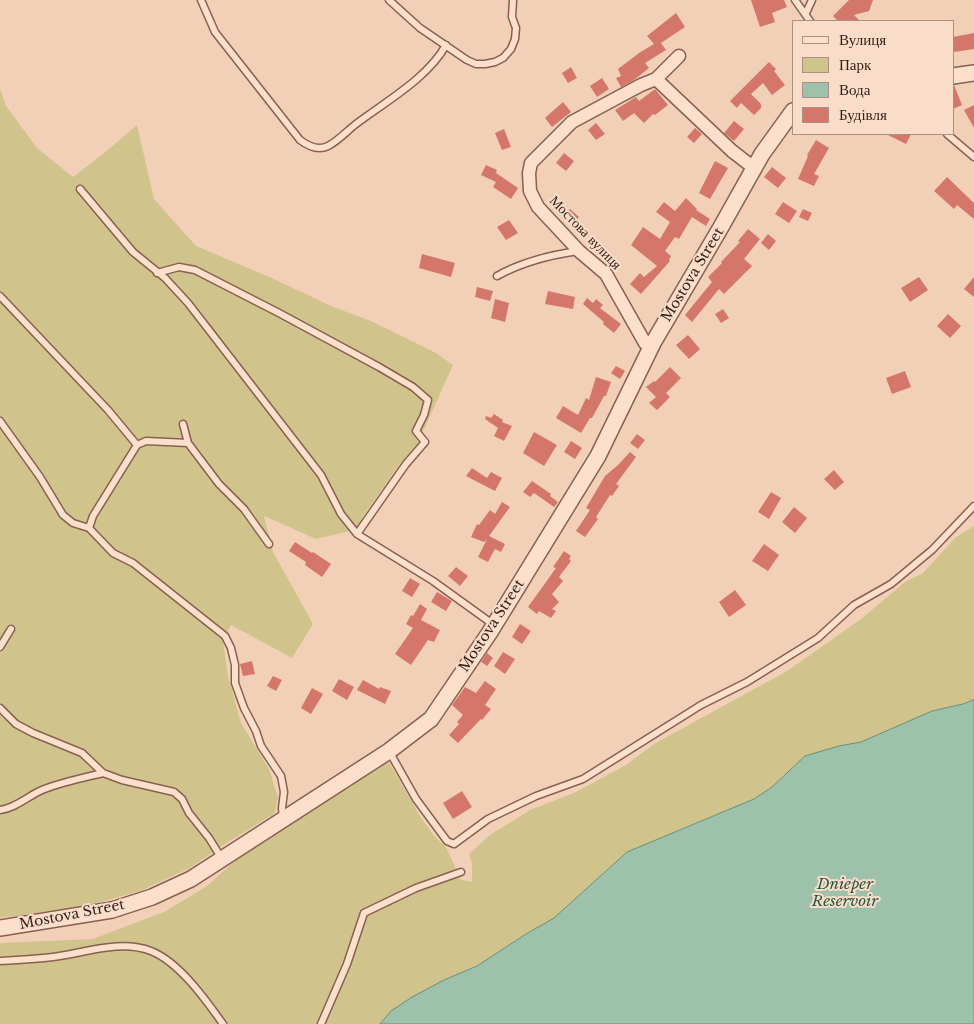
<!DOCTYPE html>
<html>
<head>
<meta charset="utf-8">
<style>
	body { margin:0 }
	#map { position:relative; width:974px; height:1024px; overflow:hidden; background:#f2d0b8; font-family:"Libre Baskerville",serif }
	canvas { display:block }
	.legend { position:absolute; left:792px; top:20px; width:162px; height:115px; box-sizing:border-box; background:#f9ddc8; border:1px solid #ab9182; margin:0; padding:6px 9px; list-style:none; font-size:15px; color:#361e19 }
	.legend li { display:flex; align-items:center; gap:10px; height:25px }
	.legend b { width:25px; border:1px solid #ab9182 }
</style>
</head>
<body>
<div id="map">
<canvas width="974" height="1024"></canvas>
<ul class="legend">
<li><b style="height:6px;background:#fce0cc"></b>Вулиця</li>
<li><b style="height:14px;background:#d0c48c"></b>Парк</li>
<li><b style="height:14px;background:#9ec1ac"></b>Вода</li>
<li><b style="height:14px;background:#d4776a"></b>Будівля</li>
</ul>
</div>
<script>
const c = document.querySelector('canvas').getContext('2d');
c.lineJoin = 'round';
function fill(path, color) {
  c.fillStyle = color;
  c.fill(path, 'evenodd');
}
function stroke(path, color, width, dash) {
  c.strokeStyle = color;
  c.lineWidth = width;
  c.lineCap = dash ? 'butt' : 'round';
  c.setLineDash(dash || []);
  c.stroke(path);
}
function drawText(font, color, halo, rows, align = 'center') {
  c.font = font + ' "Libre Baskerville",serif';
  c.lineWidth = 4;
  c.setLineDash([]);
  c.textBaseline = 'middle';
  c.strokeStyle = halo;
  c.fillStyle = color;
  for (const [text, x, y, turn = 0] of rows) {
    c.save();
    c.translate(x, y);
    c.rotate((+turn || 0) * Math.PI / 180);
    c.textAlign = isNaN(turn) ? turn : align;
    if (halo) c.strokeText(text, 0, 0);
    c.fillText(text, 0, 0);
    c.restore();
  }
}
const green = new Path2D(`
	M0 89 6 106 37 148 73 177 108 150 137 125 154 199 196 246 274 279 331 306 371 321 436 353 453 365 418 443 400 464 363 516 358 529 316 539 264 516 273 552 313 624 292 658 231 625 223 641 228 676 241 723 269 769 278 797 275 813 222 846 190 868 140 891 87 906 0 918Z
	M974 526V700L963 704 932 711 861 742 805 756 772 787 754 799 627 852 554 918 526 934 477 966 444 980 391 1011 380 1024H0V943L93 939 166 911 207 886 238 858 259 843 318 806 387 759 421 818 436 838 446 847 461 880 472 882V864L469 854 490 835 530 810 576 792 626 765 654 744 787 671 861 619 905 582 923 573 956 537Z`);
const water = new Path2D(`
	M974 700V1024H380L391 1011 412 997 444 980 477 966 526 934 554 918 627 852 754 799 772 787 805 756 839 746 861 742 932 711 963 704Z`);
const building = new Path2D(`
	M751 0H784L787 7 772 13 775 22 760 27Z
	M849 0H873L869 11 854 15 860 21H838L833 16Z
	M676 13 685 27 661 43 666 50 645 63 649 68 634 80 621 87 616 78 621 76 618 69 639 53 654 44 647 36Z
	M974 33V49L954 52 953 37Z
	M769 62 776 69 774 71 785 85 772 95 763 83 751 94 761 104V108L754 115 741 103 737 108 730 101Z
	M571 67 577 78 568 83 562 73Z
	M602 78 609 89 597 97 590 86Z
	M953 85H954L962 105 953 109Z
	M655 89 668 105 655 115 653 114 644 123 634 113 623 121 615 110 636 97 639 101Z
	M563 102 571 112 552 127 545 118Z
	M974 105V128L964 110Z
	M734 121 744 129 734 141 724 133Z
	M596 123 605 134 596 140 588 130Z
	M695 128 702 134 694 143 687 137Z
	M504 129 511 147 502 150 495 133Z
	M886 134H911L906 144Z
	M816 140 829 148 814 174 819 176 814 186 798 179 808 156 807 155Z
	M564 153 574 161 566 171 556 163Z
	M715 161 728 168 710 199 699 193Z
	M486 165 497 170 496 173 518 188 511 199 493 187 496 182 481 175Z
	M772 167 786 178 778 188 764 177Z
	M947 177 974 203V219L957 205 954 209 934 191Z
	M686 198 697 209 696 210 710 219 706 226 692 217 679 239 675 237 665 251 671 256 669 260 670 261 641 294 630 284 640 273 644 277 657 266 631 245 643 227 660 239 670 222 656 212 664 202 675 211Z
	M783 202 797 211 789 223 775 214Z
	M570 209 579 217 572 226 562 218Z
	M803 209 812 213 808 221 799 217Z
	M509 220 518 233 506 240 497 227Z
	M748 229 760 239 744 259 752 266 724 294 719 289 692 322 685 315 712 282 708 277 722 263 721 262 740 242 738 241Z
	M768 234 776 241 769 250 761 243Z
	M422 254 455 263 451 277 419 268Z
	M919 277 928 290 910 302 901 288Z
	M974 277V297L964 289Z
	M477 287 493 291 490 301 475 297Z
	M548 291 575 297 573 309 545 304Z
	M587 298 593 303 596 299 603 305 600 308 621 324 614 333 603 324 604 322 583 304Z
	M495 299 509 303 505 322 491 318Z
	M723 309 729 318 721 323 715 314Z
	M948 314 961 326 950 338 937 326Z
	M688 335 700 349 689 359 676 345Z
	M616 366 625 371 620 379 611 373Z
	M670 367 681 378 666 393 670 397 657 410 649 403 656 397 646 387 654 381 655 382Z
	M905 371 911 387 892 394 886 378Z
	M596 377 611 382 606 396H604L592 418H590L581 433 556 418 563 406 578 415 586 398 589 400Z
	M494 414 503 420 502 422 512 426 504 441 494 436 498 428 485 419 486 416 491 418Z
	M534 432 557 445 544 466 523 453Z
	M637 434 645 440 638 449 630 443Z
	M571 441 582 448 575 459 564 452Z
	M630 452 636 457 616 484 619 486 612 496 610 495 596 517 598 519 585 537 576 531 590 510 586 508 605 476 618 465Z
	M472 468 487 478 491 472 502 478 495 491 466 476Z
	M834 470 844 482 835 490 824 479Z
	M532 481 551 494 550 496 558 502 554 507 534 493 530 497 523 492Z
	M771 492 781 498 769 519 758 512Z
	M502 502 510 507 489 536 505 544 501 552 495 549 488 562 478 557 487 539 484 542 471 537 477 524 479 525 490 510 495 514Z
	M794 507 807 518 795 533 782 522Z
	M295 542 312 553 313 552 331 564 322 577 305 565 306 562 289 551Z
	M764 544 779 555 768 571 752 561Z
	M564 551 571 556 569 559 571 561 559 577 563 581 552 594 559 602 552 609 556 611 551 618 539 611 537 614 528 607 556 568 553 567Z
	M456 567 468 576 460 586 448 576Z
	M410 578 420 584 412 597 402 591Z
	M735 590 746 605 729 617 719 602Z
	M437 592 452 601 446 611 431 602Z
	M420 604 427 609 421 620 440 630 434 642 428 640 411 665 395 654 413 628 406 624 411 615 413 616Z
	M520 624 531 631 522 644 512 637Z
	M503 652 515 659 505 674 494 666Z
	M487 653 493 658 487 666 481 662Z
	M252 661 255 674 243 676 240 664Z
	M273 676 282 680 276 691 267 686Z
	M339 679 354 687 347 700 332 691Z
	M363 680 379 689 380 687 391 691 385 704 357 690Z
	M485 681 496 689 485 705 491 709 482 720 481 719 458 743 449 735 459 724 457 722 463 715 452 705 465 687 476 693Z
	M312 688 323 694 311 714 301 708Z
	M462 791 472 807 453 819 443 803Z`);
const service = new Path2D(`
	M201 0 215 32 300 140C308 146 318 151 328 146 338 141 347 131 356 124 385 102 428 78 446 45
	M389 0 420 28 467 60 476 64H485L495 62 503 58 511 49 515 39 516 28 512 17 513 0
	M795 0 810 21
	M806 13 812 0
	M947 134 974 157
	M80 189 133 252 165 278 188 303 321 475 341 514 357 534 433 581 494 625
	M157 273 179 267 195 270 279 313 379 367 413 387 428 400 424 415 416 431 425 442 406 464 357 534
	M497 276C522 262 550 255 578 251
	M0 296 108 410 137 445
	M0 421 40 477 63 515 73 523 89 528 113 553 133 563 225 636 231 648 235 665V683L244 708 256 731 261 746 281 776 284 792 282 808 283 819
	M183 424 188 443 219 484 244 509 269 544
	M89 528 93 516 137 445 146 441 188 443
	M0 647 11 629
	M0 708 16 724 33 733 82 753 103 773 122 780 174 792 182 799 189 813 209 838 222 859
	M389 751 416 799 447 841 454 844 488 819 536 796 583 779 701 705 747 682 818 638 854 605 891 584 932 550 974 506
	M0 810C16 808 28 796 42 790 62 782 82 778 103 773
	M0 961C18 960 36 959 53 957 85 953 120 939 151 951 179 962 206 1000 223 1024
	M321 1024 347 964 364 913 416 888 461 872`);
const minor = new Path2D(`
	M656 79 732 151 754 168
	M651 346 645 343 606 274 579 251 538 207 530 191 529 173 531 163 572 122 641 85 656 79 679 56`);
const tertiary = new Path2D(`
	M953 76 974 73
	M0 928 112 910 152 897 191 879 389 751 431 719 490 632 598 456 653 343 721 227 762 154 793 111`);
const streetNames = [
	["Мостова вулиця",585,233,46],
	["Mostova Street",693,275,-59],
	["Mostova Street",492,626,-57],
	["Mostova Street",72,915,-11]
];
const waterNames = [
	["Dnieper",845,885],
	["Reservoir",845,902]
];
fill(green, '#d0c48c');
fill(water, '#9ec1ac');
stroke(water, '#658f78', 1);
fill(building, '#d4776a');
stroke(service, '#895f52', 9);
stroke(minor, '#895f52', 15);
stroke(tertiary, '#895f52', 18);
stroke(service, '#fce0cc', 6);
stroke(minor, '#fce0cc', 12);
stroke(tertiary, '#fce0cc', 15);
drawText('14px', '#361e19', '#f9ddc8', streetNames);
drawText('italic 15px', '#265846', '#f9ddc8', waterNames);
</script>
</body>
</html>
